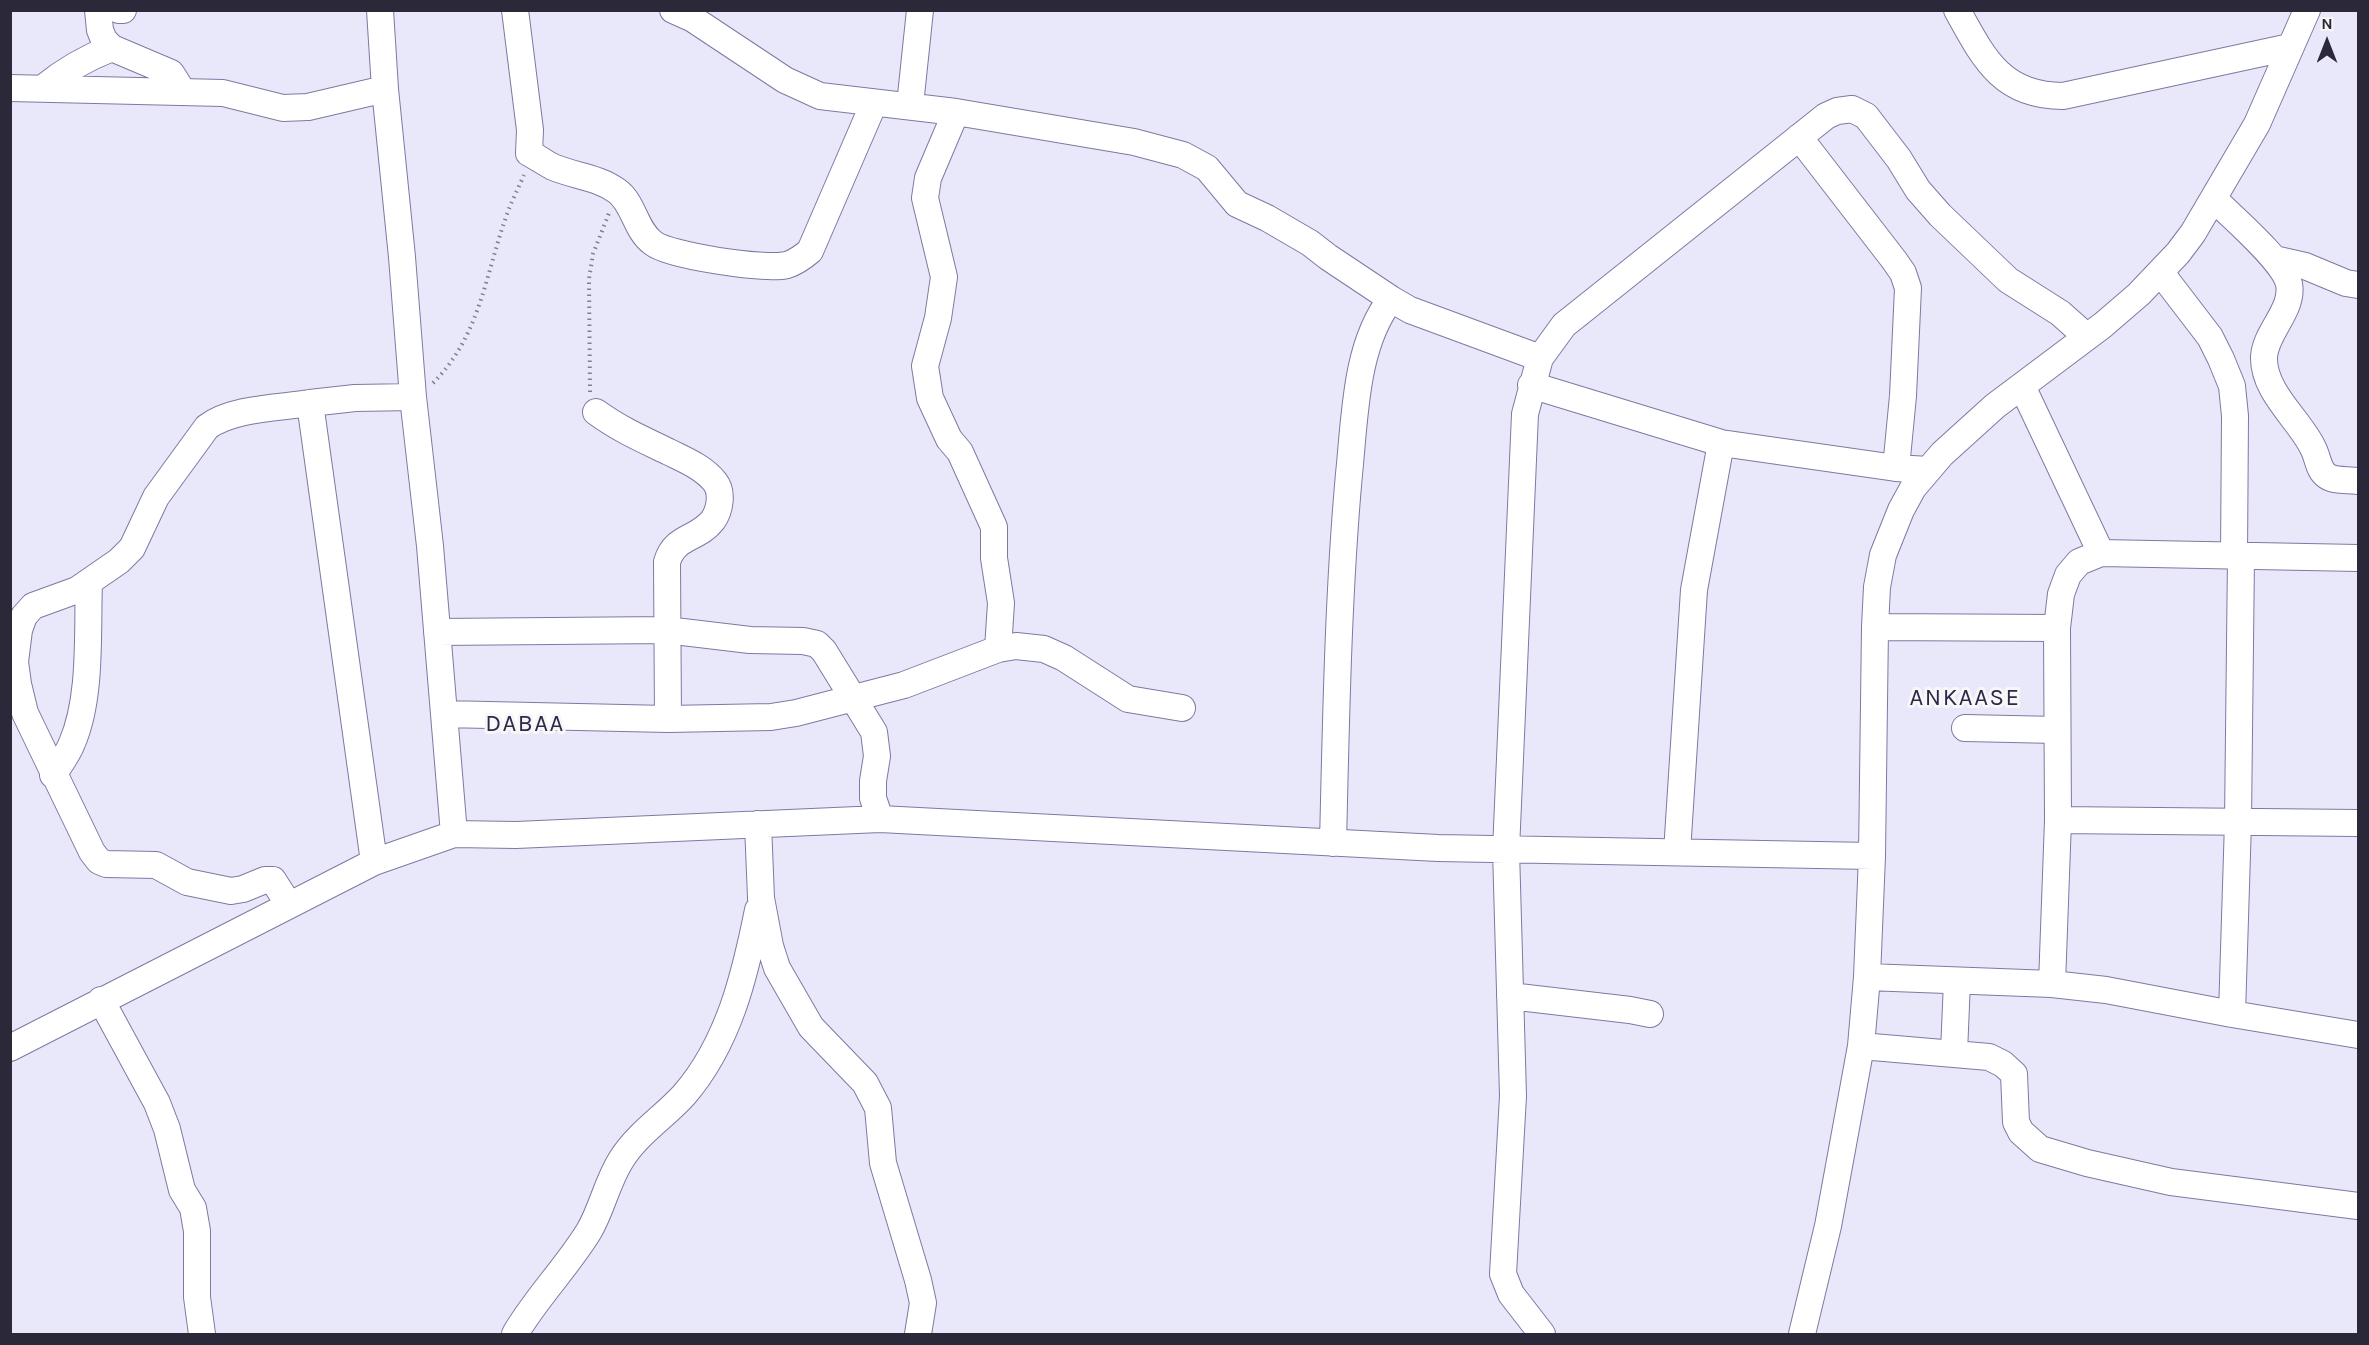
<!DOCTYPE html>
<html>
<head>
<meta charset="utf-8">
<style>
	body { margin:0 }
	#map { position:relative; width:2369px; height:1345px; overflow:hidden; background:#e9e8fa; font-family:Karla,sans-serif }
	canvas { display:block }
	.frame { position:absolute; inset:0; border:12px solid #2a2839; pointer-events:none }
	.north { position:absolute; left:2297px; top:12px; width:60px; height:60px; -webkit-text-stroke:4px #f7f7f7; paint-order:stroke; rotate:0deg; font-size:16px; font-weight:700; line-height:24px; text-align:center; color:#2a2839 }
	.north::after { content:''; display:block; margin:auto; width:21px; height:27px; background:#2a2839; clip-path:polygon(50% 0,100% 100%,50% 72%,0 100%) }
</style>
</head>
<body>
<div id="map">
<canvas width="2369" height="1345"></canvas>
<div class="frame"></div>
<div class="north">N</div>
</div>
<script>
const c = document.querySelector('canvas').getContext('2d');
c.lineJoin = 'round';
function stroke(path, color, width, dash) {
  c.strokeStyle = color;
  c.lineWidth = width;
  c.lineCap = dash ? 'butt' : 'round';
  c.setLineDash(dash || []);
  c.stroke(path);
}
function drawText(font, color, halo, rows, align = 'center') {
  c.font = font + ' Karla,sans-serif';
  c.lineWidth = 6;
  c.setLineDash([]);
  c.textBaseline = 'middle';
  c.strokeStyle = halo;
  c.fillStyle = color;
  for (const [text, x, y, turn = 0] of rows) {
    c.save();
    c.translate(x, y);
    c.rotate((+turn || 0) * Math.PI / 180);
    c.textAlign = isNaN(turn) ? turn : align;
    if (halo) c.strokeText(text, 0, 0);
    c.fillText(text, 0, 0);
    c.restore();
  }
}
const path = new Path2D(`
	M433 383C480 336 485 276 506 217 511 202 518 189 524 175
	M590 392 589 279 593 254 609 213`);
const minor = new Path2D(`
	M98 10 100 30 104 40 112 48 171 73 183 92
	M119 10H123
	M380 10 385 89 402 257 413 397 430 546 454 834
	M515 10 530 130 529 153C537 157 545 163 553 167 574 176 598 177 617 191 634 203 635 230 653 243 669 256 765 270 787 265 796 262 803 257 810 251L874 103
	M673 10 693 19 785 80 820 96 956 112 1134 142 1183 155 1207 168 1237 204 1267 218 1310 243 1328 257 1391 299
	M1957 10C1984 59 2002 96 2063 96L2290 47
	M10 88 223 93 283 108 308 107 385 89
	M43 88C65 70 86 58 112 48
	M910 105 920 10
	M956 112 928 178 925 198 944 277 938 318 925 366 930 398 949 439 960 452 994 527V558L1001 603 998 649
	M1799 137 1894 260 1903 273 1908 288 1903 396 1896 468
	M2214 199C2232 217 2284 261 2289 284 2294 310 2265 332 2264 357 2263 392 2300 420 2313 448 2318 457 2318 470 2327 476 2336 482 2349 479 2358 481
	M2274 259 2305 266 2346 283 2358 285
	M2161 273 2210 337 2221 359 2232 386 2235 416 2234 556
	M1531 385 1721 443 1896 468 1928 470
	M2022 386 2101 553
	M596 412C619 429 644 440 669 452 685 460 703 467 715 482 723 492 720 510 713 520 698 540 675 535 667 562L668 719
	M1875 627 2057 628
	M437 632 666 630 750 640 803 641 817 644 824 651 874 732 877 756 873 781V798L880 819
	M444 714 668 719 771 717 796 713 904 685 998 649 1016 646 1044 649 1064 658 1128 699 1182 708
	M1965 728 2057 730
	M53 775C60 764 68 754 72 743 92 697 87 632 89 583
	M2058 820 2358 823
	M758 824 761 898 770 946 777 968 811 1027 865 1083 878 1108 883 1163 918 1280 923 1303 918 1334
	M1333 843C1336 720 1338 596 1349 474 1355 417 1355 345 1391 299L1410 310 1540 358
	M1677 852 1694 590 1721 443
	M374 862 310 403 355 398 413 397
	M289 905 273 880H265L243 889 231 891 187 882 156 865 106 864 99 861 92 852 25 713 18 684 15 662 19 630 24 616 33 606 77 590 119 561 132 548 156 497 207 427C232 408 279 408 310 403
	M1867 977 2052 984 2106 990 2232 1014 2358 1035
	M2052 984 2058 820 2057 628 2061 594 2068 575 2079 562 2101 553 2358 558
	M1510 996 1630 1010 1650 1014
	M101 1000 157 1103 167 1129 182 1190 193 1208 197 1231V1297L202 1334
	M2232 1014 2238 822 2241 556
	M1861 1046 1989 1057 2003 1064 2014 1074 2016 1122 2021 1132 2040 1149 2087 1163 2171 1182 2358 1206
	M10 1048 374 862 454 834 516 835 880 819 1438 848 1872 856
	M1954 1053 1957 981
	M515 1334C536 1298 567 1267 589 1231 602 1209 607 1182 621 1160 637 1134 664 1117 684 1095 729 1043 745 975 758 910
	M1542 1334 1511 1294 1503 1274 1513 1096 1506 850 1525 414 1540 358 1564 325 1826 116 1837 111 1852 109 1866 116 1899 159 1918 190 1940 215 2008 280 2060 313 2087 337
	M1802 1334 1828 1226 1861 1046 1867 977 1872 856 1875 627 1877 587 1883 555 1901 510 1913 488 1942 454 1995 406 2103 325 2139 294 2178 253 2193 233 2257 124 2307 10`);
const quarterNames = [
	["ANKAASE",1965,698],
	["DABAA",525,724]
];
stroke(minor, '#7e79a2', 28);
stroke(path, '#807f90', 4, [1.5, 4.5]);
stroke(minor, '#fff', 26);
c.letterSpacing = '1.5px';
drawText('24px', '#2e294b', '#f7f7f7', quarterNames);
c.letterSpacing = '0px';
</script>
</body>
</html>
